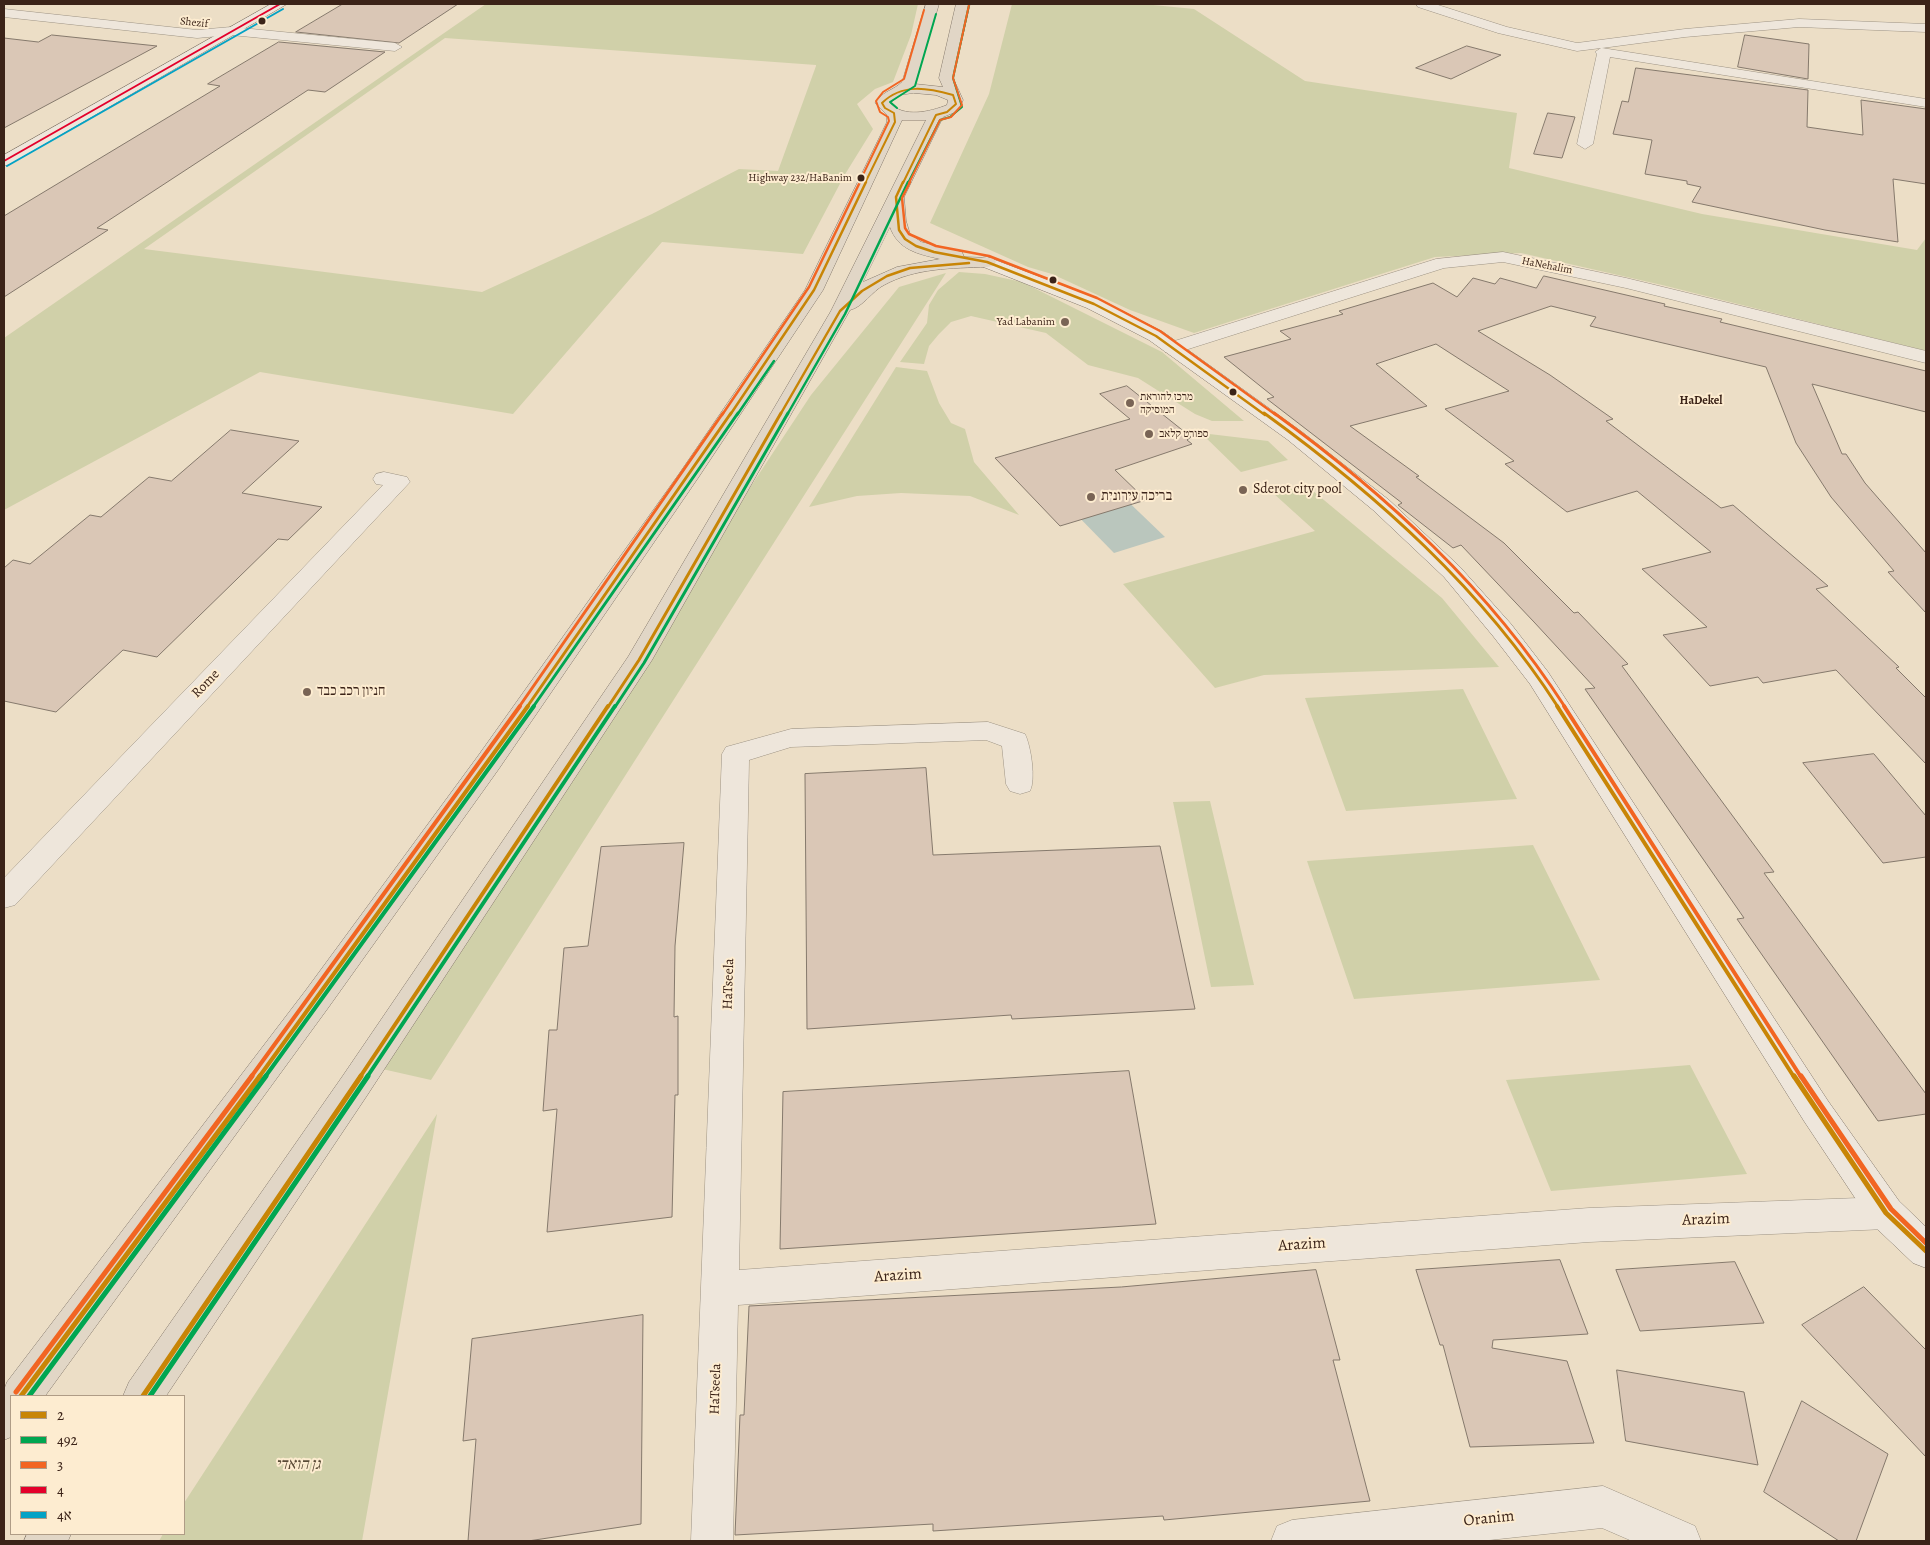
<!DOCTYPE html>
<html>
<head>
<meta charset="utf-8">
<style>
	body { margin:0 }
	#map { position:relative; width:1930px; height:1545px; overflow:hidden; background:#ecdec6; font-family:Alegreya,"Frank Ruhl Libre",serif }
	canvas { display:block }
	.frame { position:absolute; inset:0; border:5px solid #3b2318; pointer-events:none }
	.legend { position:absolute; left:10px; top:1395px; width:175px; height:140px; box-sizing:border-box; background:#fdecd0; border:1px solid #af9c86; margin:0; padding:6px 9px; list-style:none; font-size:15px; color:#3b2318 }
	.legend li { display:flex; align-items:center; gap:10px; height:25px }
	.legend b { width:25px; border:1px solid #af9c86 }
</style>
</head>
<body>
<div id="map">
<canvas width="1930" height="1545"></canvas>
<div class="frame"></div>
<ul class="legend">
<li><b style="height:6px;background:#c88506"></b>2</li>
<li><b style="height:6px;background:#00a651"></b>492</li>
<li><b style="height:6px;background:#f26522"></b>3</li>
<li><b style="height:6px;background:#e4002b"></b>4</li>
<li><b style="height:6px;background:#03a2c5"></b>4א</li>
</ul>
</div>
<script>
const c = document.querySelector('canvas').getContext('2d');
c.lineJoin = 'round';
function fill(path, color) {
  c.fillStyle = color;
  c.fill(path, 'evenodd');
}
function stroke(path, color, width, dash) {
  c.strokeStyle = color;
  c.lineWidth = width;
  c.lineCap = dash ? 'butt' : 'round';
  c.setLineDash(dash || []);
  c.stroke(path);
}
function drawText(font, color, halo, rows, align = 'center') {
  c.font = font + ' Alegreya,"Frank Ruhl Libre",serif';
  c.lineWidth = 4;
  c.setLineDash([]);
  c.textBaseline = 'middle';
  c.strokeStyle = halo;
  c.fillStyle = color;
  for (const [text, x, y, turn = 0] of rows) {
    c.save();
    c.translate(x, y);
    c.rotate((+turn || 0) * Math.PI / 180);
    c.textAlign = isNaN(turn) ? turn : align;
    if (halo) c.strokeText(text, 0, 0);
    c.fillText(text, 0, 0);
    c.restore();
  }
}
const green = new Path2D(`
	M486 4H918L911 35 893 82 875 89 857 104 873 129 844 176 803 254 662 242 513 414 260 372 4 510V338ZM445 38 816 65V66L778 171 739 169 652 214 482 292 144 249Z
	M1012 4H1143L1194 9 1305 81 1517 113 1509 168 1702 214 1917 250 1926 238V351L1662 285 1521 253 1435 257 1194 333 1130 310 1052 274 1028 267 930 223 989 94Z
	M959 272 985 274 1022 282 1162 352 1244 421H1212L1195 414 1138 378 1088 365 1046 333 971 316 951 322 939 334 929 346 924 364 900 362 927 323 929 305 938 290Z
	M946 273 431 1080 369 1066 811 395 899 287Z
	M896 367 927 371 939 403 951 423 965 429 974 462 1019 515 970 496 901 493 857 496 809 507Z
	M1201 433 1268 441 1288 460 1241 472Z
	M1307 486 1442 598 1499 667 1264 675 1215 688 1123 584 1315 531 1273 493Z
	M1463 689 1517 799 1346 811 1305 698Z
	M1210 801 1254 985 1211 987 1173 802Z
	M1533 845 1600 980 1354 999 1307 861Z
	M1690 1065 1747 1174 1551 1191 1506 1080Z
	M437 1114 362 1541H159L163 1534H184V1503Z`);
const water = new Path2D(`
	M1067 443 1165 537 1114 553 1020 457Z`);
const building = new Path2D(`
	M343 4H458L399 43 296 32Z
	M52 35 157 46 4 128V38L38 42Z
	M1745 35 1809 44 1808 79 1738 67Z
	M279 42 385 52 325 92 308 90 97 228 108 230 4 297V216L220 86 208 84Z
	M1467 46 1501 55 1451 79 1416 68Z
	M1636 68 1808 90 1807 127 1863 135 1861 100 1926 109V184L1893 179 1898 242 1825 230 1692 202 1701 187 1687 184V181L1645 174 1652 140 1613 134 1622 101 1628 102Z
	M1548 113 1575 117 1562 158 1534 154Z
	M1544 276 1665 304 1664 306 1722 319 1720 322 1926 371V412L1812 384 1842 454H1846L1865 483 1926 553V613L1888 572 1894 571 1831 497 1796 443 1766 367 1590 326 1596 317 1551 306 1478 331 1550 375 1613 419 1606 421 1721 508 1733 505 1828 586 1816 589 1899 667 1896 668 1926 698V764L1836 670 1763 683 1758 677 1710 686 1663 635 1707 627 1642 569 1711 552 1637 491 1567 512 1505 464 1514 461 1445 409 1509 391 1436 344 1376 364 1427 406 1350 426 1419 476 1416 477 1504 543 1574 613 1578 612 1628 664 1622 666 1774 872 1764 873 1926 1094V1114L1878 1121 1737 919 1744 918 1585 689 1595 688 1534 622 1461 545 1453 548 1398 505 1402 503 1267 399 1274 397 1224 357 1291 339 1280 331 1343 314 1339 311 1433 283 1457 297 1473 278 1495 284 1500 278 1536 288Z
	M1127 386 1191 437 1187 440 1192 444 1115 470 1146 500 1060 526 995 458 1130 419 1100 394Z
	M231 430 299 441 242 493 322 507 288 540 278 539 157 657 123 650 56 712 4 701V568L13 560 30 564 90 515 101 517 149 477 171 481Z
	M1874 754 1926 816V857L1883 863 1803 763Z
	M926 768 933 855 1160 846 1195 1009 1012 1019 1011 1015 807 1029 805 774Z
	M684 843 675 946 674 1017 678 1016V1095H675L672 1217 547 1232 557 1109 543 1111 549 1030H557L564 948 588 946 601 847Z
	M1129 1071 1156 1224 780 1249 783 1092Z
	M1560 1260 1588 1334 1493 1340 1492 1348 1567 1361 1594 1443 1470 1447 1443 1345H1440L1416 1270Z
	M1735 1262 1764 1323 1640 1331 1616 1270Z
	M1316 1270 1340 1360H1333L1370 1501 1164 1520 1163 1516 933 1531V1524L735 1535 740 1415H744L749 1306 1121 1287Z
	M1864 1287 1926 1350V1457L1802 1325Z
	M643 1315 641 1524 528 1541H468L476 1439 463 1441 472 1339Z
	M1617 1370 1744 1392 1758 1465 1626 1441Z
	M1802 1401 1888 1454 1856 1541H1839L1764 1492Z`);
const street = new Path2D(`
	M1416 4H1435L1507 27 1577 43 1685 29 1799 19 1926 24V32L1799 27 1685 37 1602 48 1926 99V107L1610 57 1593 144 1585 149 1577 144 1597 54 1595 52 1601 48 1577 51 1498 33 1418 7Z
	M4 9 197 30 231 27 395 43 402 47 395 51 231 35 197 38 4 17Z
	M1503 252 1626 278 1926 351V363L1626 288 1503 262 1444 268 1179 352H1165L1162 348 1165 344 1436 259Z
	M384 472 407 477 410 482 15 905 4 908V878L383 485 376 484 373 479 376 474Z
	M988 722 1025 734C1031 746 1036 780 1030 791L1020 794 1010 791 1006 784 1002 746 986 740 791 747 749 760 739 1270 1589 1208 1886 1197 1899 1201 1904 1213 1899 1225 1886 1229 1589 1242 738 1305 733 1541H691L722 754 726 747 791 729Z
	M1603 1486 1695 1526 1701 1541H1632L1602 1528 1480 1541H1271L1277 1526 1292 1520Z`);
const secondary = new Path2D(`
	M271 4H287L10 164 4 166V155Z
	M987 257 1101 300 1163 332 1302 432 1389 500 1460 567 1511 624 1548 672 1828 1101 1899 1201 1926 1227V1268L1913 1263 1873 1225 1804 1121 1530 684 1493 636 1444 577 1373 510 1288 440 1149 340 1087 308 981 266 978 262 981 258Z`);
const primary = new Path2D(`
	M926 4H939L915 84 943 87 939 78 956 4H970L953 78 963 100 958 111 943 117 904 197 906 221 910 234 921 242 962 252 964 257 993 258 996 262 993 266 987 267C952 268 915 268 884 285 872 291 863 307 850 310L652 660 366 1097 166 1396H123L129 1382 342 1077 628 657 831 311 926 120H902L823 290 698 478 498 770 328 1008 45 1396H11V1437L4 1440V1390L7 1382 306 990 478 756 679 474 805 290 887 122V115L875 103C884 90 893 91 902 82ZM914 93 936 95 948 100 947 105C930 112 903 118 890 103L900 95ZM890 227C898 250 918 254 940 259L897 267 863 282Z
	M27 1534H71L68 1541H24Z`);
const bus1Far4 = new Path2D(`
	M865 183 895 122 894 113 885 108 882 103C902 83 928 88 953 95L956 104 947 112 936 115 903 183`);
const bus1Far3 = new Path2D(`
	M903 182 896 197 899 230 905 239 916 246 934 252 987 262 1094 304 1156 336 1265 415
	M730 415 814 290 866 182
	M780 415 840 311 862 291 887 276 910 268 969 263`);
const bus1Far2 = new Path2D(`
	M1264 413C1377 495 1482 589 1558 707
	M527 707 731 413
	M608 707 639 660 781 413`);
const bus1Far1 = new Path2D(`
	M1557 706 1794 1077
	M259 1077 528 706
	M360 1077 608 706`);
const bus1 = new Path2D(`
	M1794 1076 1886 1213 1926 1251
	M21 1396 260 1076
	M143 1396 361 1076`);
const bus2Far4 = new Path2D(`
	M897 108 890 102 915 86 936 14
	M908 183 940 120 950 117 962 107 953 78 969 5`);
const bus2Far3 = new Path2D(`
	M737 415 774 361
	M787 415 845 314 908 182`);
const bus2Far2 = new Path2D(`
	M533 707 738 413
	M615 707 644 663 788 413`);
const bus2Far1 = new Path2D(`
	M265 1077 534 706
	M367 1077 615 706`);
const bus2 = new Path2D(`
	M29 1396 266 1076
	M150 1396 368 1076`);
const bus3Far4 = new Path2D(`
	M859 183 889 121 888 117 880 112 876 101 883 92 904 79 924 10
	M909 183 940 120 951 117 962 105 953 78 969 5`);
const bus3Far3 = new Path2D(`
	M910 182 902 198 905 228 909 234 936 246 989 256 1097 298 1160 331 1276 415
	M722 415 809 287 860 182`);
const bus3Far2 = new Path2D(`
	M1274 413C1387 495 1489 589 1565 707
	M519 707 723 413`);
const bus3Far1 = new Path2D(`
	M1564 706 1801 1077
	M251 1077 520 706`);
const bus3 = new Path2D(`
	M1801 1076 1891 1209 1926 1243
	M16 1392 252 1076`);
const bus4 = new Path2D(`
	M4 161 280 4`);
const bus5 = new Path2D(`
	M7 166 283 9`);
const markers = [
	[262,21,4.5,"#3b2318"],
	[861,178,4.5,"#3b2318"],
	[1053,280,4.5,"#3b2318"],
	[1065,322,5,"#796455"],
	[1233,392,4.5,"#3b2318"],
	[1130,403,5,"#796455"],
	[1149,434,5,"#796455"],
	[1243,490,5,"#796455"],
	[1091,497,5,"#796455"],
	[307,692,5,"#796455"]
];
const farStreetnames = [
	["Shezif",194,23,6],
	["HaNehalim",1547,266,11]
];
const farBusnames = [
	["Highway 232/HaBanim",852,178]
];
const farPoinames = [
	["Yad Labanim",1055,322,"right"],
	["מרכז להוראת",1140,397],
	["המוסיקה",1140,410],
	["ספורט קלאב",1159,434]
];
const farNeighbourhoodnames = [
	["HaDekel",1701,401]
];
const poiNames = [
	["Sderot city pool",1253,490],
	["בריכה עירונית",1101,497],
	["חניון רכב כבד",317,692]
];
const streetNames = [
	["Rome",206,684,-46],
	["HaTseela",729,984,-88],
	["HaTseela",716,1389,-88]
];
const nearStreetnames = [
	["Arazim",1706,1220,-2],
	["Arazim",1302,1245,-4],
	["Arazim",898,1276,-4],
	["Oranim",1489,1519,-6]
];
const nearParknames = [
	["גן הואדי",298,1465]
];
fill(green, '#d0d0a9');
fill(water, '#bac6bd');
fill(building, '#dac7b6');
stroke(building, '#85796c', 1);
stroke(street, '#9d9384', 1);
stroke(secondary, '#85796c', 1);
stroke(primary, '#85796c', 1);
fill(street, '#eee6db');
fill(secondary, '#eee6db');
fill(primary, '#e1d6c6');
stroke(bus1Far4, '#c88506', 2);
stroke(bus1Far3, '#c88506', 2.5);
stroke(bus1Far2, '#c88506', 3);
stroke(bus1Far1, '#c88506', 4);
stroke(bus1, '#c88506', 5);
stroke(bus2Far4, '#00a651', 2);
stroke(bus2Far3, '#00a651', 2.5);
stroke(bus2Far2, '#00a651', 3);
stroke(bus2Far1, '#00a651', 4);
stroke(bus2, '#00a651', 5);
stroke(bus3Far4, '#f26522', 2);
stroke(bus3Far3, '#f26522', 2.5);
stroke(bus3Far2, '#f26522', 3);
stroke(bus3Far1, '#f26522', 4);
stroke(bus3, '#f26522', 5);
stroke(bus4, '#e4002b', 2);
stroke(bus5, '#03a2c5', 2);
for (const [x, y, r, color] of markers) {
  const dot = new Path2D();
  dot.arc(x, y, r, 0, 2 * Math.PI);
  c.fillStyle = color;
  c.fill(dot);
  stroke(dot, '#fdecd0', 2);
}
drawText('11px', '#3b2318', '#fdecd0', farStreetnames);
drawText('11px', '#3b2318', '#fdecd0', farBusnames, 'right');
drawText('11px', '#3b2318', '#fdecd0', farPoinames, 'left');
drawText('bold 12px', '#3b2318', '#fdecd0', farNeighbourhoodnames);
drawText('14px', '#3b2318', '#fdecd0', poiNames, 'left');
drawText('14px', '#3b2318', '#fdecd0', streetNames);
drawText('16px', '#3b2318', '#fdecd0', nearStreetnames);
drawText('italic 16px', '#5a4b36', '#fdecd0', nearParknames);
</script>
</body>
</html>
